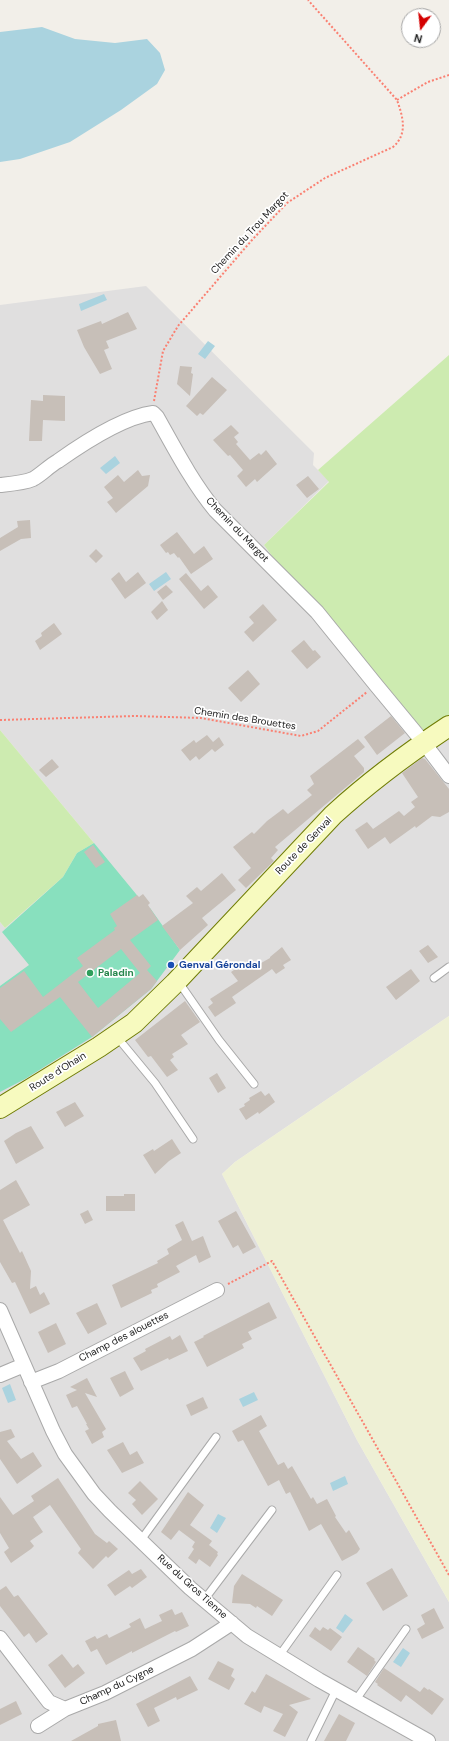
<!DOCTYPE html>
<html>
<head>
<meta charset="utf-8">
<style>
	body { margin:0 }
	#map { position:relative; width:449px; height:1741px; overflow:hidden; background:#f2efe9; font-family:"DM Sans",sans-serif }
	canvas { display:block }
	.north { position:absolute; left:401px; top:8px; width:40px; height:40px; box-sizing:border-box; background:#fff; border:1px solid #a7a7a7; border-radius:50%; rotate:195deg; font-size:11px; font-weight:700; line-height:16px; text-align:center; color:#222 }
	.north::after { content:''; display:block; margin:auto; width:14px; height:18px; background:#d40000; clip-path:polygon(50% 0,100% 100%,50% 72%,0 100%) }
</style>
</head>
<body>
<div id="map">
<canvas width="449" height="1741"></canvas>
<div class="north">N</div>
</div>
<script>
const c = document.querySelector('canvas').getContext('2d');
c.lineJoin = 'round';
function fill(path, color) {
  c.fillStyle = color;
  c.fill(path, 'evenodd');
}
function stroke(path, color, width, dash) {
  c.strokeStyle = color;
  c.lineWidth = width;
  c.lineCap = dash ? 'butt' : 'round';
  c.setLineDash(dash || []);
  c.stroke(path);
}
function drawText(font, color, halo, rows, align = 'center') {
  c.font = font + ' "DM Sans",sans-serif';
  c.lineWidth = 3.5;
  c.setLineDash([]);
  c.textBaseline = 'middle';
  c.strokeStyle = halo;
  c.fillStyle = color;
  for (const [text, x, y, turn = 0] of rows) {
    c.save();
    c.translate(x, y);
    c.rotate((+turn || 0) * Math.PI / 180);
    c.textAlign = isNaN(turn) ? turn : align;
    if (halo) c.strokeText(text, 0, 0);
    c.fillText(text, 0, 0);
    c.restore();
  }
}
const residential = new Path2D(`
	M146 286 314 453 313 465 329 481 264 545 309 606 449 721V1016L235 1162 222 1174 357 1440 449 1602V1741H0V922L5 928 63 877 77 853 94 843 0 730V305Z`);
const farmland = new Path2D(`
	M449 1016V1602L357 1440 222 1174 235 1162Z`);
const grass = new Path2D(`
	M449 355V721L420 740 309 606 264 545 329 482 318 470Z
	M0 730 94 843 77 853 63 877 5 928 0 922Z`);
const pitch = new Path2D(`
	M94 843 136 894 147 909 150 908 180 950 151 989 92 1037 25 1079 0 1092V986L29 965 2 932 63 877 77 853Z`);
const water = new Path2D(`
	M42 27 75 39 115 43 147 39 160 53 165 70 157 84 121 110 70 142 20 159 0 162V32Z
	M104 294 107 300 81 311 79 304Z
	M208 341 215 346 205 359 198 354Z
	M115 456 120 463 106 474 100 468Z
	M166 572 171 579 154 591 149 584Z
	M10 1384 16 1400 8 1403 2 1388Z
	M254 1392 258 1400 243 1407 239 1399Z
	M345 1476 348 1484 333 1491 330 1483Z
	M218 1514 226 1518 217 1533 210 1528Z
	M345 1614 353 1620 343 1633 336 1628Z
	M403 1648 410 1653 401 1667 393 1662Z`);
const building = new Path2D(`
	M128 312 137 329 106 341 109 348 104 350 112 369 100 374 84 347 77 330 101 321 102 324Z
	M180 366 192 367 191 373 193 374 190 396 177 384Z
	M212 377 227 390 203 415 200 413 197 416 186 406Z
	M43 395 65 396V421L43 420 42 441H29L31 400 43 401Z
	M231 425 239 433 234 437 238 442 236 444 250 460 259 453 261 455 266 450 277 464 257 482 255 479 246 487 237 476 243 470 230 455 228 456 213 440Z
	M138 470 142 476 150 475 148 486 116 513 107 502 113 498 104 487 118 475 124 482Z
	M308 476 319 489 307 498 296 485Z
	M30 520 31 538 21 539 0 551V538L18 527 17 521Z
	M177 532 194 554 204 546 213 559 191 574 179 557 178 558 174 553 170 555 168 552 166 553 160 545Z
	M96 549 103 556 96 563 89 556Z
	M119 572 126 582 138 572 146 583 125 599 111 579Z
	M186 573 201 591 208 585 218 597 204 609 179 579Z
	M166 585 173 592 163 600 157 592Z
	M162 601 168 610 157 620 151 612Z
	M263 604 277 620 253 642 244 632 254 623 249 617Z
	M54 623 62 634 40 650 35 641 42 636 41 633Z
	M304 640 313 651 315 650 321 657 307 669 291 651Z
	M248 670 260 684 241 702 228 688Z
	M391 716 405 733 377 755 364 737Z
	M207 735 213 742 219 737 224 745 215 752 212 749 199 760 196 756 190 761 181 750 194 740 196 743Z
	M358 739 365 747 354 756 364 768V772L275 847 278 850 271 858 274 861 246 888 238 880 251 868 233 847 252 832 254 834 267 821 283 809 288 814 312 795 307 790 314 784 310 776Z
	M422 758 425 759 449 789V812L440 817 432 816 416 828 415 826 390 844 385 837 368 849 355 830 367 822 373 829 399 811 404 816 415 807 411 802 418 797 402 773Z
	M52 759 59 767 46 777 39 770Z
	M93 845 105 862 96 868 84 852Z
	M222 873 236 890 202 918 208 925 180 950 162 926 193 903 186 896 197 887 201 891Z
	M143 894 150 903 148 905 158 920 130 940 151 966 147 970 157 981 151 989 92 1037 60 997 11 1032 0 1019V988L24 971 43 997 83 966 77 958 115 930 114 928 117 926 110 914 137 895 139 897ZM121 949 140 973 98 1008 78 982Z
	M428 945 438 957 428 963 419 951Z
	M282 947 291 960 283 965 285 968 276 974 272 969 232 997 236 1003 215 1017 208 1007 213 1003 210 999 238 981 231 972 249 960 254 967 270 958V957Z
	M411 969 420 981 396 1000 386 987Z
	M185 1001 200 1022 181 1035 188 1044 172 1054 174 1057 170 1060 178 1070 167 1077 151 1056 148 1057 135 1040Z
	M217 1073 226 1088 218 1093 209 1078Z
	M261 1091 265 1096 269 1093 275 1102 259 1114 258 1112 246 1120 239 1109 245 1106 244 1104 250 1100 249 1098Z
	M75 1102 84 1116 65 1127 56 1112Z
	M31 1126 44 1148 16 1164 4 1141 16 1133Z
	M172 1139 181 1153 169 1161 155 1174 143 1155 153 1149 154 1151Z
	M16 1180 30 1205 3 1220 20 1253 22 1251 31 1271 30 1289 36 1286 40 1295 44 1292 50 1304 30 1314 15 1282 12 1283 0 1262V1190Z
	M124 1194H135V1211H106V1196H124Z
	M88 1210 93 1220 85 1224 80 1214Z
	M236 1211 256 1247 243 1254 238 1245 233 1248 218 1221Z
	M183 1221 192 1241 203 1236 211 1257 199 1263 196 1255 176 1266 180 1272 157 1284 158 1287 151 1290 152 1293 121 1308 112 1285 158 1263 157 1261 169 1254 167 1249 182 1240 175 1225Z
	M269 1302 277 1318 248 1332 252 1339 242 1344 244 1348 207 1367 194 1342 204 1337 203 1336Z
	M97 1303 107 1324 88 1334 76 1313Z
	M56 1323 66 1344 48 1353 38 1332Z
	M180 1335 188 1351 169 1360 168 1358 141 1371 133 1358 146 1351 145 1349 170 1336 172 1340Z
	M125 1371 134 1389 120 1397 110 1378Z
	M87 1378 97 1397 85 1393 106 1429 102 1432 104 1437 92 1444 85 1431 89 1429 86 1424H87L77 1406 72 1408 66 1395 77 1390 70 1387Z
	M203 1397 208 1408 191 1416 186 1405Z
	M261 1415 267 1426 259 1431 278 1465 284 1462 288 1469 292 1466 311 1499 313 1497 317 1504 327 1499 336 1516 335 1517 346 1533 349 1530 360 1549 357 1553 342 1561 321 1524 309 1531 290 1492 286 1494 279 1480 268 1486 243 1440 238 1442 232 1431Z
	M11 1429 15 1437 7 1441 21 1459 33 1452 42 1466 17 1484 0 1459V1432Z
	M123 1442 130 1455 137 1451 144 1463 122 1473 107 1450Z
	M58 1478 95 1534 107 1543 109 1541 118 1549 108 1558 106 1556 93 1569 78 1553 81 1549 50 1505 33 1517 43 1532 30 1541 34 1546 31 1549 11 1563 4 1552 9 1548 0 1533V1497L13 1515 34 1501 31 1496Z
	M140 1481 158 1499 142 1515 132 1504 136 1500 128 1493Z
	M188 1492 204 1505 190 1525 212 1541 209 1545 218 1552 217 1554 218 1555 210 1567 199 1559 196 1564 188 1558 194 1549 192 1547 195 1542 179 1530 171 1540 161 1532Z
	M392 1568 408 1596 383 1611 366 1583Z
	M141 1569 147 1577 132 1588 130 1586 115 1596 107 1585 129 1570 132 1574Z
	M242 1574 283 1600 272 1616 257 1606 256 1608 250 1604 232 1603 234 1586Z
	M6 1586 14 1597 18 1595 48 1634 36 1643 29 1633 24 1637 0 1606V1590Z
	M434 1608 444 1628 422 1639 417 1629 425 1624 421 1615Z
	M172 1609 175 1615 182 1612 189 1626 176 1632 175 1631 132 1653V1651L106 1665 97 1649 91 1652 85 1641 95 1636 97 1639 107 1634 109 1638 131 1627 129 1624 140 1618 145 1629 162 1621 159 1615Z
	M315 1627 320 1631 323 1627 328 1630 330 1628 342 1637 331 1651 309 1636Z
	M358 1647 375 1659 374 1660 376 1662 367 1676 347 1662Z
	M62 1654 73 1668 78 1664 85 1673 65 1688 48 1665Z
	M218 1661 234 1669 231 1676 235 1679 229 1690 208 1679Z
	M384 1668 420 1692 424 1687 428 1690 429 1689 444 1699 432 1715 406 1695 401 1702 377 1685 378 1684 375 1682Z
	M266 1674 311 1699 289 1705 298 1712 285 1737 273 1731 283 1714 264 1706 261 1713 244 1704 252 1691 255 1693Z
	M190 1676 198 1690 177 1700 176 1697 154 1708 160 1721 148 1727 136 1704Z
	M16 1701 22 1714 0 1725V1709Z
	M339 1714 355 1723 346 1741H324Z
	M116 1720 121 1741H71L98 1726V1724Z`);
const path = new Path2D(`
	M397 100 428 82 449 75
	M154 401 163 351 178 326 252 240 287 203 325 178 393 147C408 134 403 117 397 100L308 0
	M0 720 135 716 201 718 301 736 318 731 367 692
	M228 1284 272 1261 449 1575`);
const lane = new Path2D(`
	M434 978 449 967
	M178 981 219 1040 254 1084
	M117 1037 155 1083 193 1139
	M141 1540 216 1437
	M204 1600 272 1510
	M279 1656 337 1575
	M355 1701 406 1629
	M311 1741 336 1690`);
const street = new Path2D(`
	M0 485C10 484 24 483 33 479 42 474 49 466 58 461 82 444 124 417 153 413L157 417C175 449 192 482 215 510L317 612 376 685 424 743 449 776
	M0 1310 53 1431 65 1454 94 1494 110 1511 190 1588 247 1636 319 1680 428 1741
	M0 1375 24 1365
	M31 1382 59 1371 217 1290
	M0 1638 49 1702 65 1709 105 1693 192 1649 232 1623
	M38 1726 65 1709`);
const secondary = new Path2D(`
	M0 1108 99 1047 134 1023 175 983 333 815C369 782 408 753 449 726`);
const markers = [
	[171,965,4,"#1a4fb4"],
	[90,973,4,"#2e9e5b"]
];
const streetNames = [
	["Chemin du Trou Margot",250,233,-47],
	["Chemin du Margot",237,530,46],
	["Chemin des Brouettes",245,719,9],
	["Route de Genval",304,846,-46],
	["Route d'Ohain",58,1072,-32],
	["Champ des alouettes",124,1337,-27],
	["Rue du Gros Tienne",192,1587,42],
	["Champ du Cygne",117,1686,-25]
];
const transitNames = [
	["Genval Gérondal",179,965]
];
const leisureNames = [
	["Paladin",98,973]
];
fill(residential, '#e0dfdf');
fill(farmland, '#eef0d5');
fill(grass, '#cdebb0');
fill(pitch, '#88e0be');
fill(water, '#aad3df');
fill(building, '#c7bfb8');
stroke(lane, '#a9a9a9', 9);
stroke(street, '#a9a9a9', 16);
stroke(secondary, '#707d05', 22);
stroke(path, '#fa8072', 2, [2, 2]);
stroke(lane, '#fff', 7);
stroke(street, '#fff', 14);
stroke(secondary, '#f7fabf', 20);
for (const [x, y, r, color] of markers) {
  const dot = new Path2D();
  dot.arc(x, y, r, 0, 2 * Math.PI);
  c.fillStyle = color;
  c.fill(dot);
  stroke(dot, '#fff', 1.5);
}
drawText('10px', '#222', '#fff', streetNames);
drawText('bold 10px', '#164399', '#fff', transitNames, 'left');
drawText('bold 10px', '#27864d', '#fff', leisureNames, 'left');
</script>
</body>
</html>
